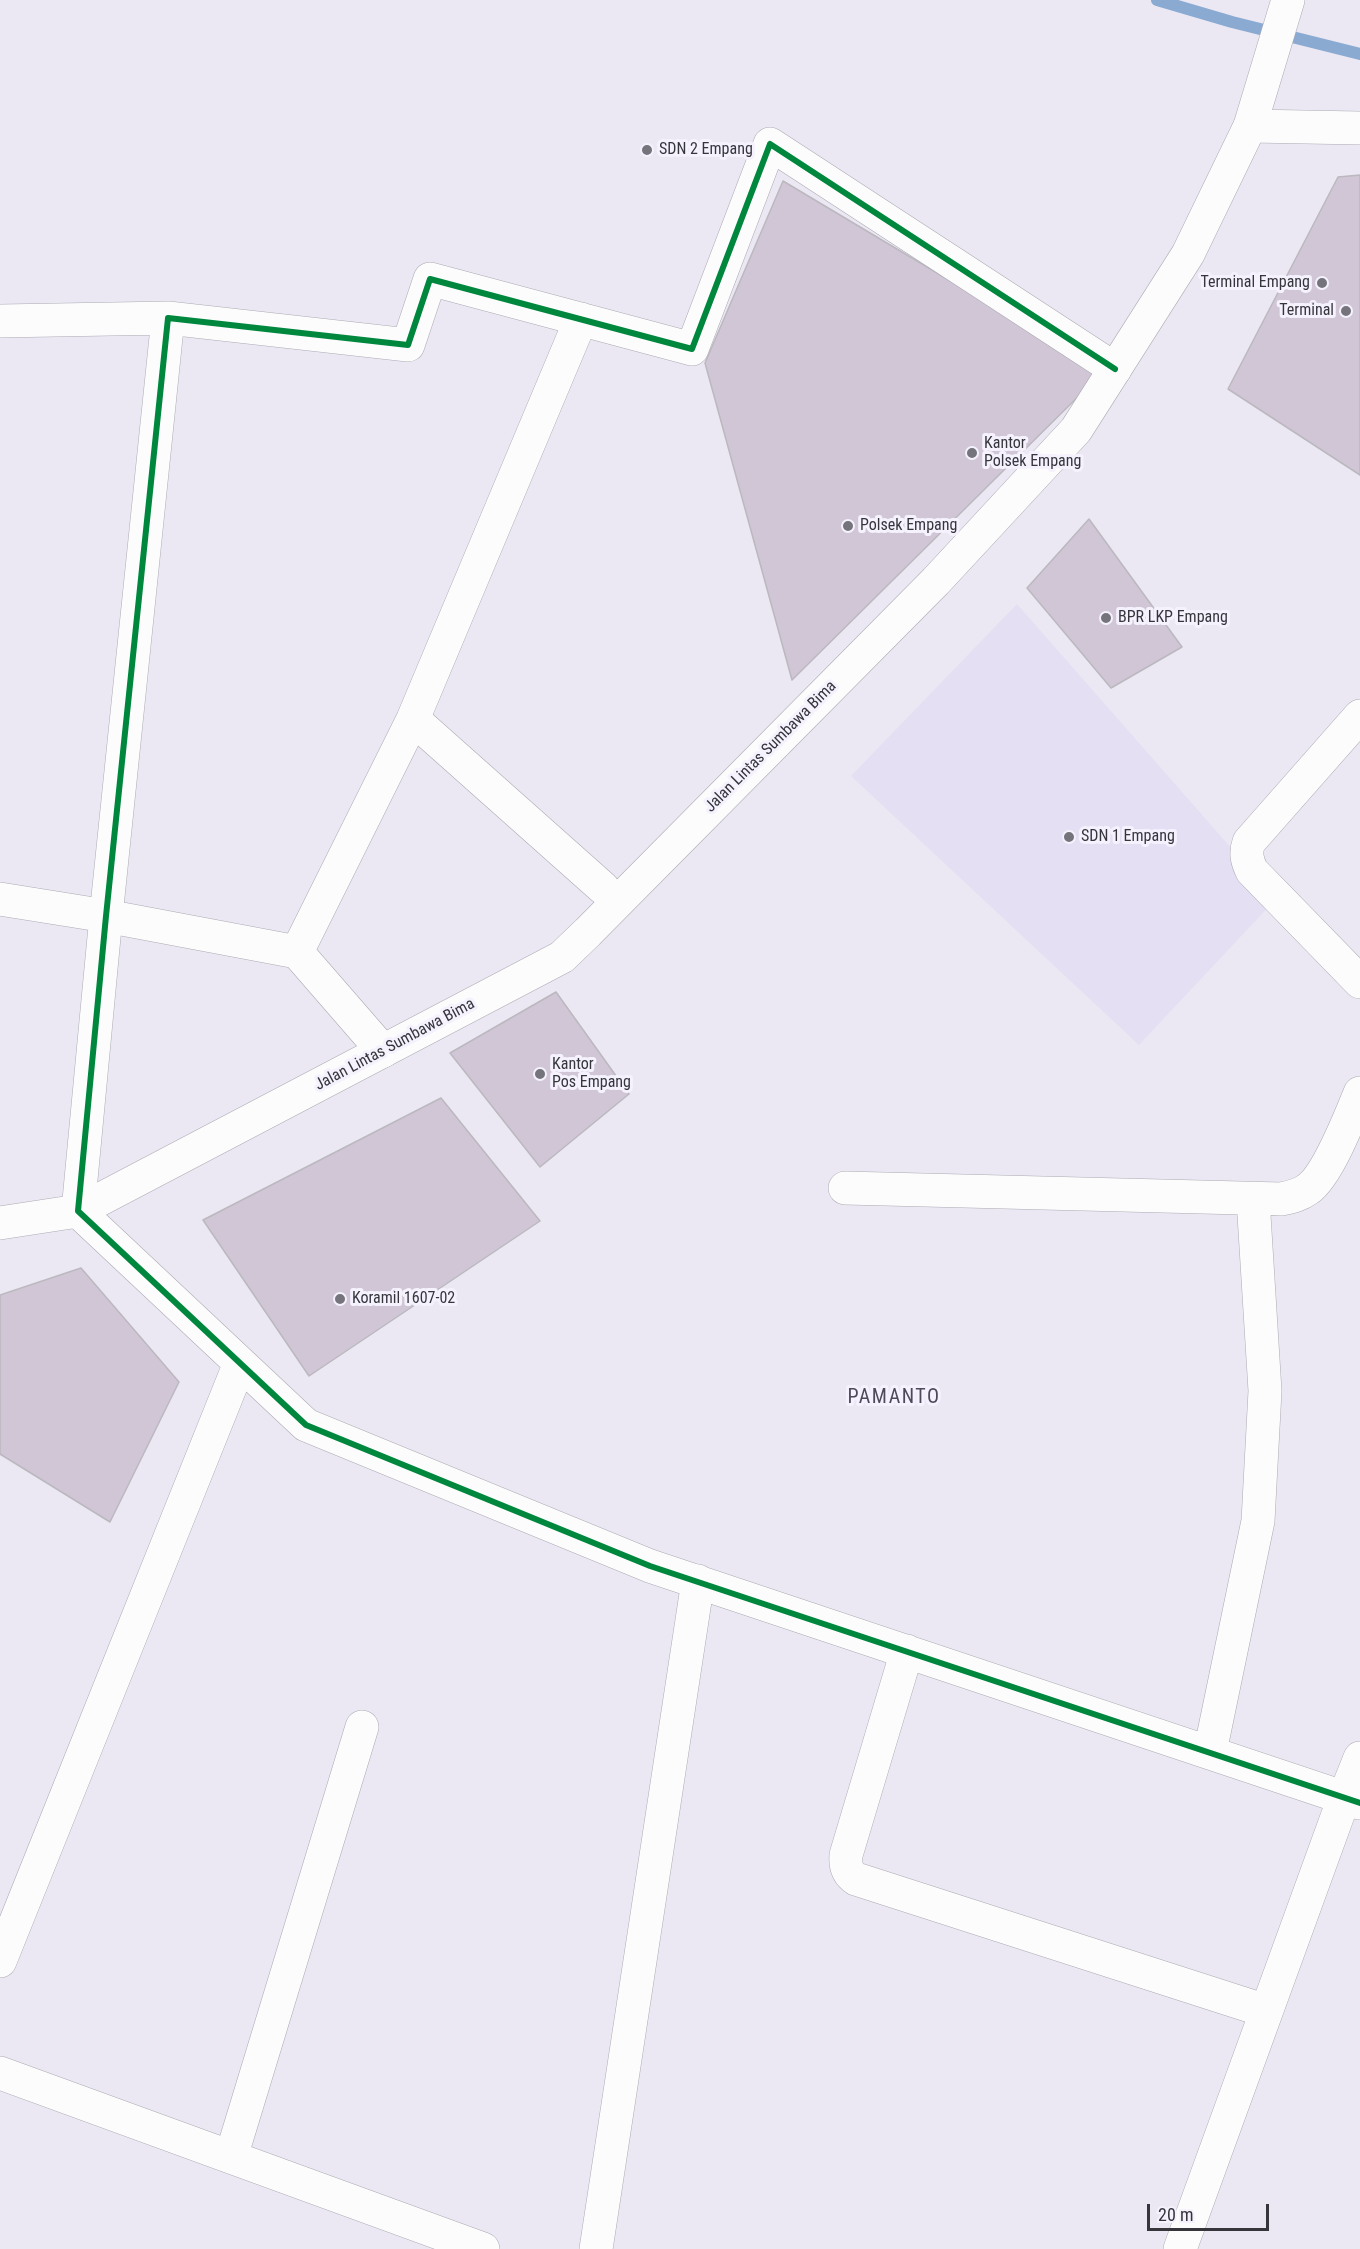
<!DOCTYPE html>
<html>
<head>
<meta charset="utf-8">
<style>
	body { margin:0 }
	#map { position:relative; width:1360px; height:2249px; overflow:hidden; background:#ebe8f3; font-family:"Roboto Condensed",sans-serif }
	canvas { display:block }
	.scale { position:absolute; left:1147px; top:2204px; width:122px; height:27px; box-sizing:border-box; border:3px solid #36353c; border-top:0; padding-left:8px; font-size:18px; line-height:21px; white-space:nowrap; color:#36353c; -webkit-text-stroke:4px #f5f2fe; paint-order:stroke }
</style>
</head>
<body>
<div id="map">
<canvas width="1360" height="2249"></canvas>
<div class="scale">20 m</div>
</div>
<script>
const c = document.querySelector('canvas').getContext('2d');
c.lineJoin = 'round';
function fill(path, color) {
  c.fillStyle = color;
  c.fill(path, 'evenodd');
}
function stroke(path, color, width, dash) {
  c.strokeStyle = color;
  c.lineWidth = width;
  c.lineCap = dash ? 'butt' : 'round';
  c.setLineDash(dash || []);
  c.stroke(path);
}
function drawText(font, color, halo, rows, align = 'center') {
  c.font = font + ' "Roboto Condensed",sans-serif';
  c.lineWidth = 6;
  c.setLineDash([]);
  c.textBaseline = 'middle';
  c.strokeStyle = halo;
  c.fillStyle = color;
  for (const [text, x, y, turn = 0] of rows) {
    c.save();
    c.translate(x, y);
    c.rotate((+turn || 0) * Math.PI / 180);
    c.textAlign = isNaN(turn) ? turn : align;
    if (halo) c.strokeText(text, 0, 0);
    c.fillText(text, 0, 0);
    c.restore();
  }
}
const built = new Path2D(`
	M1017 604 1276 899 1139 1045 851 776Z`);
const stream = new Path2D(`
	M1157 0 1232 22 1360 54`);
const building = new Path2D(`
	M1360 175V475L1228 389 1338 177Z
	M783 181 1103 372 792 680 705 363Z
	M1089 519 1182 647 1111 688 1027 588Z
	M556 992 629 1094 540 1167 450 1053Z
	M441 1098 540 1221 309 1376 203 1220Z
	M81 1268 179 1382 110 1522 0 1454V1295Z`);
const street = new Path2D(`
	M581 319 413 719 603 888
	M0 321 168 318
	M1115 369 770 144 692 349 430 279 408 345 168 318 106 916 78 1211 306 1425 650 1566 1360 1803
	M1360 716 1249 842C1245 853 1247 861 1252 871L1360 982
	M0 899 106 916 297 952 383 1051
	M297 952 413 719
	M845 1188 1281 1199C1291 1197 1300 1195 1308 1189 1328 1175 1350 1117 1360 1093
	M907 1651 846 1855C845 1866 847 1873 856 1879L1266 2011
	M1210 1752 1258 1521 1265 1391 1253 1199
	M0 1961 240 1363
	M0 2073 483 2249
	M231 2157 362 1727
	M596 2249 698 1581
	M1180 2249 1344 1798 1360 1758`);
const secondary = new Path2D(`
	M1250 126 1360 128`);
const highway = new Path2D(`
	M0 1223 78 1211 562 957 588 932 936 581 1076 430 1188 254 1250 126 1288 0`);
const cycleway = new Path2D(`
	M1115 369 770 144 692 349 430 279 408 345 168 318 106 916 78 1211 306 1425 650 1566 1360 1803`);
const markers = [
	[647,150,6,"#75747c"],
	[1322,283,6,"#75747c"],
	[1346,311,6,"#75747c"],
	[972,453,6,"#75747c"],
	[848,526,6,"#75747c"],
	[1106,618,6,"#75747c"],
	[1069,837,6,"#75747c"],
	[540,1074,6,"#75747c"],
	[340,1299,6,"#75747c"]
];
const poiNames = [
	["SDN 2 Empang",659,150],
	["Terminal Empang",1310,283,"right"],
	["Terminal",1334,311,"right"],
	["Kantor",984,444],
	["Polsek Empang",984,462],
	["Polsek Empang",860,526],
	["BPR LKP Empang",1118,618],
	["SDN 1 Empang",1081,837],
	["Kantor",552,1065],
	["Pos Empang",552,1083],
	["Koramil 1607-02",352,1299]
];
const streetNames = [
	["Jalan Lintas Sumbawa Bima",771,747,-45],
	["Jalan Lintas Sumbawa Bima",395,1045,-28]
];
const quarterNames = [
	["PAMANTO",894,1398]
];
fill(built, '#e4dff3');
stroke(stream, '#8aaad2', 12);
fill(building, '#d1c6d6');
stroke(building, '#bbb8bf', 1.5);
stroke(street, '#acaab2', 34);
stroke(secondary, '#acaab2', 34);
stroke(highway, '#acaab2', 34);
stroke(street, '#fcfcfd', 33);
stroke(secondary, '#fcfcfd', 33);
stroke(highway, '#fcfcfd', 33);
stroke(cycleway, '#00873e', 6);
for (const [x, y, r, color] of markers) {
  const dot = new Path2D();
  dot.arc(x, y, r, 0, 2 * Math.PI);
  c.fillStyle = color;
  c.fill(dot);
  stroke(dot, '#f5f2fe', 2);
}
drawText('16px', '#36353c', '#f5f2fe', poiNames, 'left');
drawText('16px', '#36353c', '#f5f2fe', streetNames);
c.letterSpacing = '1.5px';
drawText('20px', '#4e4a5a', '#f5f2fe', quarterNames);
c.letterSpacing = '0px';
</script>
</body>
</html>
